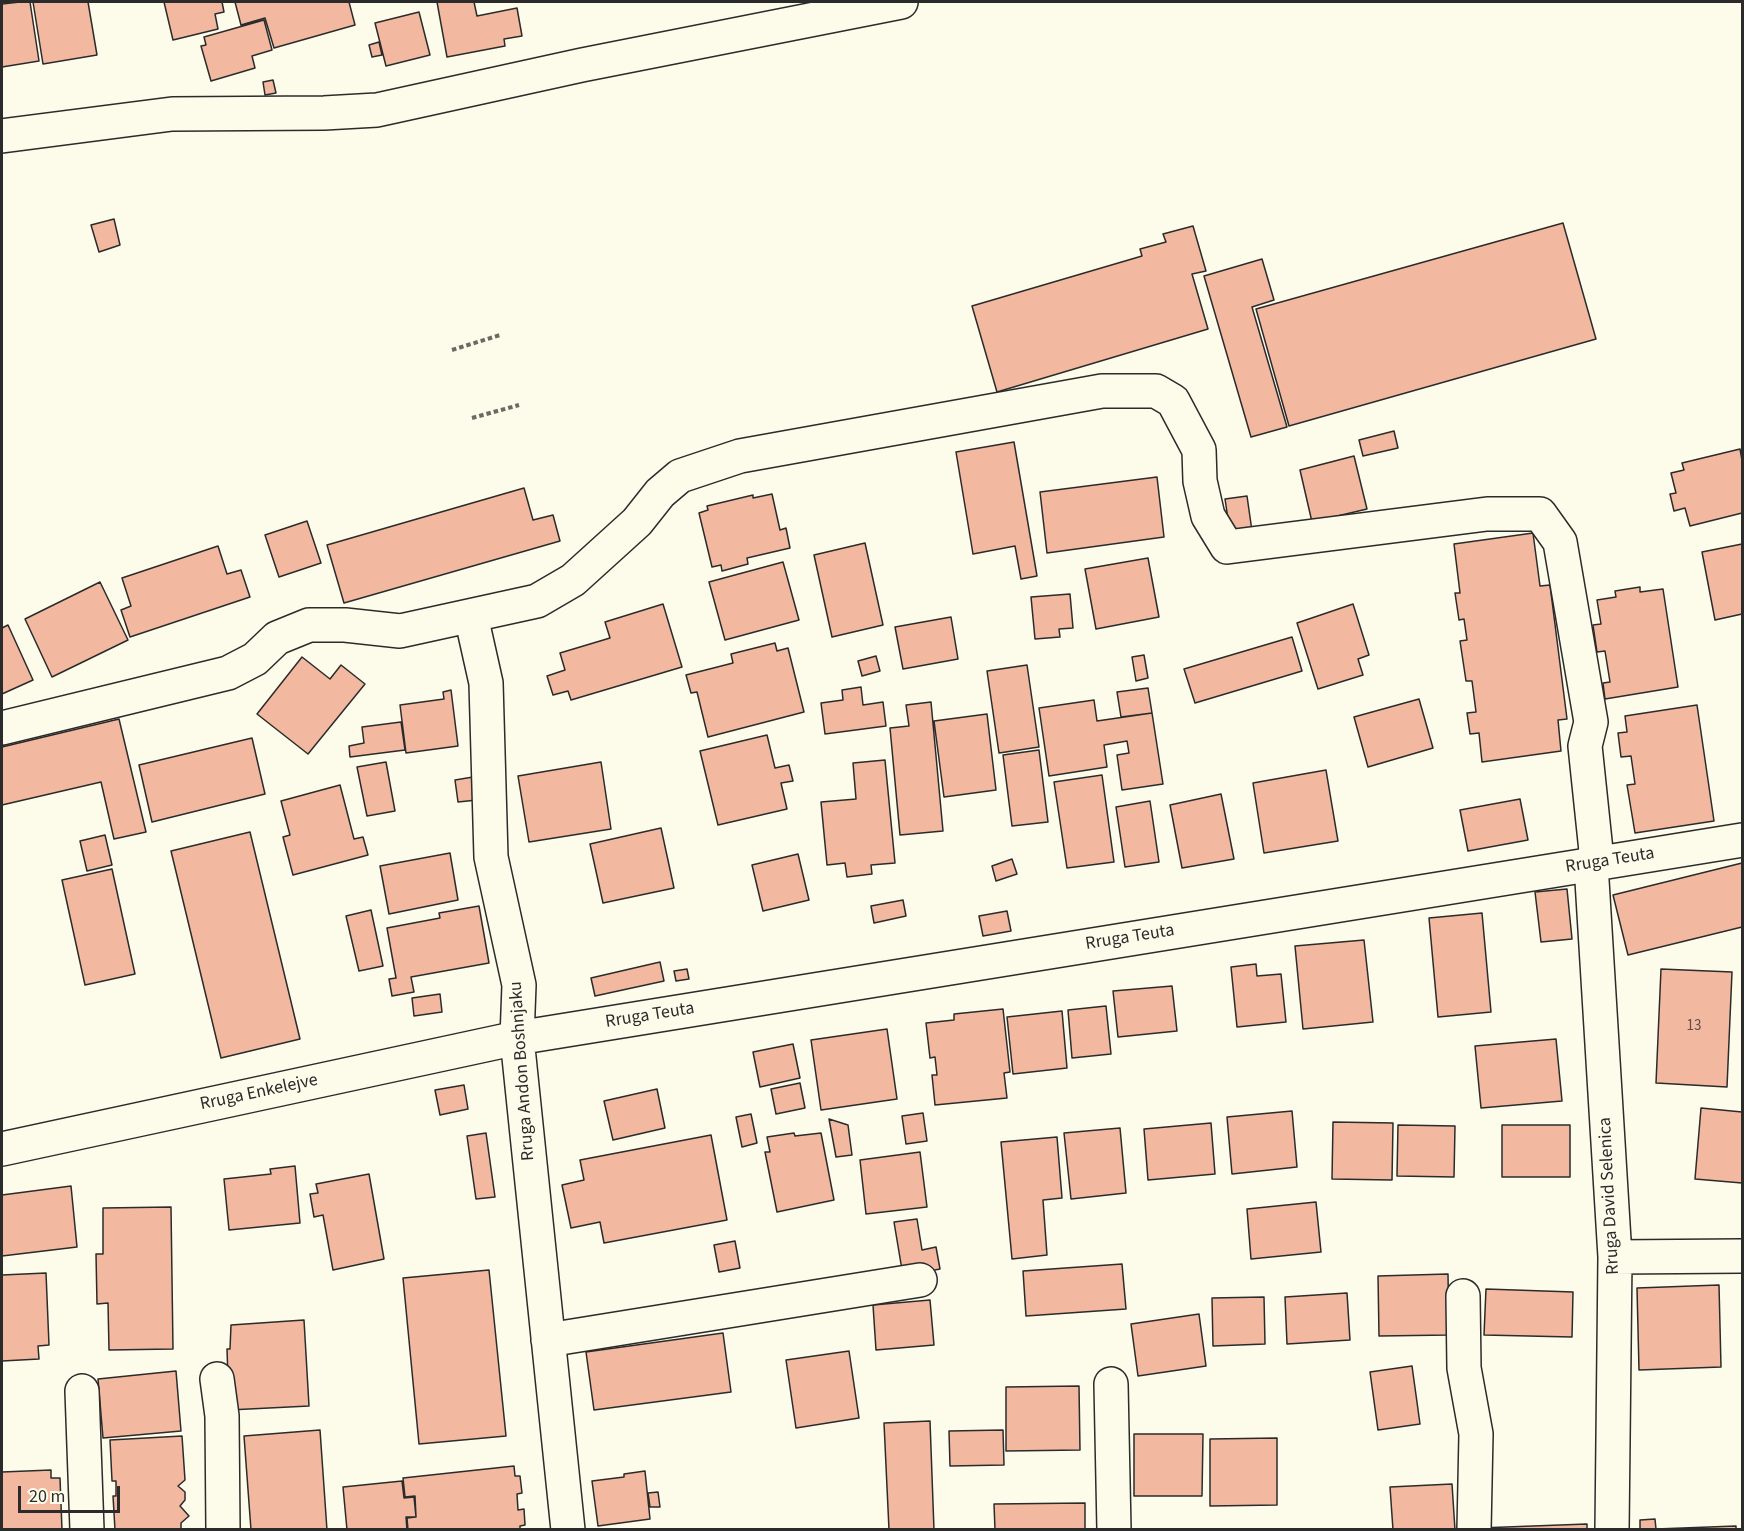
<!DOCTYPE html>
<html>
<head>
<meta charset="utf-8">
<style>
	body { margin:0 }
	#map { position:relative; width:1744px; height:1531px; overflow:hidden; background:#fdfbea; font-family:"Source Sans 3",sans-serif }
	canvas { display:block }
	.frame { position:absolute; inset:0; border:3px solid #2b2b2b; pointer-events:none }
	.scale { position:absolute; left:18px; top:1486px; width:102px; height:27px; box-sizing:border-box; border:3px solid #2b2b2b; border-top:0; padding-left:8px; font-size:18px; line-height:21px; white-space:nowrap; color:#2b2b2b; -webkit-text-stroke:4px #fdfbea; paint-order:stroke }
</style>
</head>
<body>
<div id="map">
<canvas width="1744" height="1531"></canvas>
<div class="frame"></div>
<div class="scale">20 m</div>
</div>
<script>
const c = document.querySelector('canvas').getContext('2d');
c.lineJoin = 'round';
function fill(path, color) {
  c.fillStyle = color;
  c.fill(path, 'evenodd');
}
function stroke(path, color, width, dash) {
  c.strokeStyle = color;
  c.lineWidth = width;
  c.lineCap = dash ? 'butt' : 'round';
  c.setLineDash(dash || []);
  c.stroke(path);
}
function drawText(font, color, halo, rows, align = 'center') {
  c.font = font + ' "Source Sans 3",sans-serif';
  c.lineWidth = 4.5;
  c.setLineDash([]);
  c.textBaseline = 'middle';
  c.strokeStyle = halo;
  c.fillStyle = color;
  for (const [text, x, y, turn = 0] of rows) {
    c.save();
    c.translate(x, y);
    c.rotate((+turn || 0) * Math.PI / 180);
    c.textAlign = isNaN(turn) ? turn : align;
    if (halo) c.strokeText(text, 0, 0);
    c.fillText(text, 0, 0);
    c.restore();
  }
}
const building = new Path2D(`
	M20 2H30L39 61 2 67V4Z
	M33 2H88L97 55 43 64Z
	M164 2H222L224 12 215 14 218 29 173 40Z
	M235 2H349L355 25 274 48 265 18 241 25Z
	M437 2H474L477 16 517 8 522 36 504 39 505 46 447 57Z
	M419 12 430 55 386 66 375 23Z
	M264 20 272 50 252 56 255 68 211 81 201 46 206 45 204 37Z
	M379 42 382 55 372 57 369 45Z
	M273 80 276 93 265 95 263 82Z
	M114 219 120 245 99 252 91 225Z
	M1563 223 1596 339 1289 426 1256 309Z
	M1193 226 1206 271 1192 274 1208 329 997 392 972 306 1142 256 1140 249 1166 242 1163 234Z
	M1262 259 1274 300 1252 307 1287 427 1251 437 1204 276Z
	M1394 431 1398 448 1363 456 1359 440Z
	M1014 442 1037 576 1021 579 1015 546 973 554 956 452Z
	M1740 449 1742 460V513L1690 526 1685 508 1674 511 1670 494 1676 493 1671 473 1684 470 1682 463Z
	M1354 456 1367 509 1312 522 1300 470Z
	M1157 477 1164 537 1047 553 1040 492Z
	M524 488 533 520 553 515 560 541 344 603 327 545Z
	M772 494 780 530 786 528 790 548 747 558 748 564 722 571 721 565 712 567 699 513 708 510 707 506 753 495V498Z
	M1247 496 1253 538 1230 532 1225 499Z
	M307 521 321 563 279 577 265 535Z
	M1533 533 1540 586 1550 585 1567 719 1558 720 1561 751 1482 762 1479 733 1470 734 1467 713 1476 712 1472 681H1466L1460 641 1467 640 1464 619 1459 620 1455 593H1460L1454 544Z
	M865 543 883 625 832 637 814 555Z
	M1742 544V614L1715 620 1702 552Z
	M218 546 227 574 241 570 250 597 130 637 121 610 131 606 122 578Z
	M1148 558 1159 617 1096 629 1085 569Z
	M783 562 799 620 725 640 709 582Z
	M100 582 128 640 52 677 25 619Z
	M1640 587V592L1663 589 1678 687 1605 699 1603 683 1610 682 1605 651 1597 652 1593 625 1601 624 1597 600 1616 597 1615 591Z
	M1070 594 1073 628 1059 629 1060 637 1035 639 1031 597Z
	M663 604 682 667 571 700 568 691 553 695 547 676 565 670 560 653 610 638 605 622Z
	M1353 604 1369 655 1358 659 1363 675 1318 689 1297 623Z
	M951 617 958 659 903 669 895 627Z
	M8 625 33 680 2 694V628Z
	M1292 637 1302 671 1195 703 1184 669Z
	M775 643 777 651 788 648 804 712 708 737 697 692 691 693 686 675 733 663 731 654Z
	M1144 655 1148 678 1136 681 1132 657Z
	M876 656 880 671 862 676 858 661Z
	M302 657 330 679 341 665 365 684 308 754 257 714Z
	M1027 665 1039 747 999 753 987 671Z
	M861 687 863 705 883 702 886 726 825 734 821 703 843 700 842 690Z
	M1148 688 1152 713 1121 717 1117 692Z
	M451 690 458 746 406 753 400 705 444 699 443 692Z
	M1419 699 1433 748 1368 767 1354 717Z
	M1094 700 1097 721 1152 713 1163 784 1122 790 1117 755 1129 753 1127 741 1104 745 1107 767 1049 776 1039 708Z
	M931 702 943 831 900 835 890 728 909 726 906 705Z
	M1697 705 1714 821 1635 833 1627 785 1635 784 1631 756 1621 757 1618 733 1627 732 1625 716Z
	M987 714 996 790 944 797 934 721Z
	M119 719 146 832 114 839 101 782 2 805V747Z
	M401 722 405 750 350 757 349 746 364 743 362 727Z
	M767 735 775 768 789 765 793 781 781 783 787 809 718 825 700 751Z
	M252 738 265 794 152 822 139 765Z
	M1039 750 1048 822 1012 826 1003 755Z
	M885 760 895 863 871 865 872 874 847 877 845 863 827 865 821 802 856 799 853 763Z
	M386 762 395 811 367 816 357 767Z
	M601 762 611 829 529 842 518 776Z
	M1326 770 1338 841 1264 853 1253 783Z
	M1102 775 1114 862 1067 868 1054 782Z
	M473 777 477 800 458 802 455 780Z
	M340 785 354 839 363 837 368 855 293 875 283 837 290 835 281 801Z
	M1221 794 1234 859 1182 868 1170 805Z
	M1520 799 1528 840 1468 851 1460 810Z
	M1150 801 1159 862 1125 867 1116 807Z
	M661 828 674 888 603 903 590 844Z
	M250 832 300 1039 221 1058 171 851Z
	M105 835 112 865 87 871 80 841Z
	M450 853 458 900 389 914 380 866Z
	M798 854 809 900 763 911 752 865Z
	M1012 859 1017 874 996 881 992 866Z
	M1742 863V927L1628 955 1613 895Z
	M112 869 135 974 85 985 62 880Z
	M1567 889 1572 939 1541 942 1535 892Z
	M903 900 906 916 874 923 871 906Z
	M479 906 489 963 411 977 414 992 392 996 389 979 396 978 387 928 440 918 439 913Z
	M371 910 383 966 359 971 346 916Z
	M1007 911 1011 931 983 936 979 916Z
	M1482 913 1491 1012 1438 1017 1429 918Z
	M1364 940 1373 1022 1303 1029 1295 946Z
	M660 962 664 981 595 996 591 978Z
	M1256 964 1257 976 1281 974 1286 1022 1237 1027 1231 967Z
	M687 969 689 979 676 981 674 971Z
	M1661 969 1732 972 1727 1087 1656 1083Z
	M1172 986 1177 1031 1118 1037 1113 991Z
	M440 994 442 1012 414 1016 412 998Z
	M1106 1006 1111 1054 1072 1058 1068 1010Z
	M1003 1009 1010 1072 1004 1073 1007 1098 935 1105 932 1075H937L935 1057 930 1058 926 1023 954 1020V1014Z
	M1062 1011 1067 1068 1013 1074 1007 1017Z
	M887 1029 897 1099 821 1110 811 1040Z
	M1556 1039 1562 1101 1481 1108 1475 1046Z
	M793 1044 800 1078 760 1087 753 1052Z
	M800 1083 805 1108 776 1114 771 1089Z
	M464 1085 468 1109 440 1115 435 1090Z
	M657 1089 665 1128 613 1140 604 1101Z
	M1701 1108 1742 1112V1183L1695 1179Z
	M1292 1111 1297 1167 1232 1174 1227 1117Z
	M923 1113 927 1141 906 1144 902 1116Z
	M751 1114 757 1143 742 1147 736 1117Z
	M829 1119 848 1125 852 1155 836 1157Z
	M1333 1122 1393 1123 1392 1180 1332 1179Z
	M1211 1123 1215 1174 1148 1180 1144 1129Z
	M1398 1125 1455 1126 1454 1177 1397 1176Z
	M1502 1125H1570V1177H1502Z
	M1120 1128 1126 1193 1071 1199 1064 1133Z
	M486 1133 495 1197 476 1199 467 1136Z
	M794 1133 795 1136 821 1133 834 1200 777 1212 765 1152H770L767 1137Z
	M711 1135 727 1220 604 1243 600 1222 571 1228 562 1185 584 1180 580 1160Z
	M1057 1137 1062 1198 1043 1200 1047 1255 1012 1259 1001 1142Z
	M920 1152 927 1207 866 1214 860 1160Z
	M295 1166 300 1223 229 1230 224 1179 271 1174 270 1169Z
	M369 1174 384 1259 333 1270 323 1215 314 1217 310 1194 318 1193 316 1184Z
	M71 1186 77 1247 2 1256V1195Z
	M1316 1202 1321 1252 1251 1259 1247 1209Z
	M171 1207 173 1349 109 1350 108 1303 97 1304 96 1254H103V1208Z
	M917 1219 922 1250 936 1247 940 1269 903 1276 894 1222Z
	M735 1241 740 1268 719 1272 714 1245Z
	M1122 1264 1126 1309 1026 1316 1023 1271Z
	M489 1270 506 1436 419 1444 403 1278Z
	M46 1273 49 1345 38 1346 39 1359 2 1361V1275Z
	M1448 1274 1449 1335 1379 1336 1378 1276Z
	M1719 1285 1721 1367 1639 1370 1637 1288Z
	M1486 1289 1573 1292 1572 1337 1484 1335Z
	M1347 1293 1350 1340 1287 1344 1285 1297Z
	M1264 1297 1265 1344 1213 1346 1212 1298Z
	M930 1300 934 1345 876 1350 873 1305Z
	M1199 1314 1206 1366 1138 1376 1131 1324Z
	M304 1320 309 1406 229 1410 227 1349H230L231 1325Z
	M723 1333 731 1392 594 1410 586 1352Z
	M849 1351 859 1418 796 1428 786 1360Z
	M1412 1366 1420 1424 1378 1430 1370 1372Z
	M176 1371 181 1431 103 1438 98 1379Z
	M1079 1386 1080 1450 1006 1451V1387Z
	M930 1421 934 1530H889L884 1423Z
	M320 1430 327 1530H251L244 1436Z
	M1003 1430 1004 1465 950 1466 949 1431Z
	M1134 1434H1203L1202 1496H1134Z
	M182 1436 185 1480 178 1486 185 1492V1500L180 1506 189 1516 181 1523V1530H115L113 1496H116V1481H112L110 1440Z
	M1277 1438V1505L1210 1506V1439Z
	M514 1466 515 1476H520L522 1493 517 1494 518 1510 524 1509 525 1525 520 1526V1530H408L407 1518 416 1517 415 1496 405 1497 403 1478Z
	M51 1470V1478H60L62 1530H2V1472Z
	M645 1471 650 1519 598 1526 592 1481 624 1477V1474Z
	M402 1481 404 1498 414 1497 416 1517H406L407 1530H347L343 1487Z
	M1452 1484 1455 1530H1393L1390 1487Z
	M658 1492 660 1507H650L648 1493Z
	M1085 1503V1530H995L994 1504Z
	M1655 1519 1656 1529 1736 1526V1530H1640V1520Z
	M1587 1524V1530H1479V1528Z`);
const path = new Path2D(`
	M452 350 500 335
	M472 418 519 405`);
const minor = new Path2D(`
	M2 136 172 114 324 113 377 110 582 65 901 2
	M471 616 486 683 491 857 519 985 517 1038 568 1530
	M2 728 228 673 255 659 277 638 309 625H345L400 631 537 601 573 580 637 522 660 493 680 476 740 456 1102 391H1156L1173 401 1199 450 1200 481 1208 516 1227 547 1487 514H1540L1560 542 1591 722 1585 746 1596 851 1591 864 1615 1257 1612 1530
	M2 1149 517 1038 1742 840
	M1615 1257 1742 1256
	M1463 1296 1464 1368 1476 1434 1474 1530
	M548 1340 920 1280
	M217 1379 222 1416 223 1530
	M1111 1384 1114 1530
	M82 1391 87 1530`);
const numberNames = [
	["13",1694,1027]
];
const streetNames = [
	["Rruga Teuta",1610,861,-9],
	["Rruga Teuta",1130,938,-9],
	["Rruga Teuta",650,1016,-9],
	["Rruga Andon Boshnjaku",523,1071,-94],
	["Rruga Enkelejve",259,1093,-12],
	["Rruga David Selenica",1610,1196,-93]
];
fill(building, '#f2b8a0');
stroke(building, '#2b2b2b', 1.5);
stroke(minor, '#2b2b2b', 36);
stroke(path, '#6a6964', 4, [4.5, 3]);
stroke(minor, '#fdfbea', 33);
drawText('15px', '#5d4e48', null, numberNames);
drawText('18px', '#2b2b2b', '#fdfbea', streetNames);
</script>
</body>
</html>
